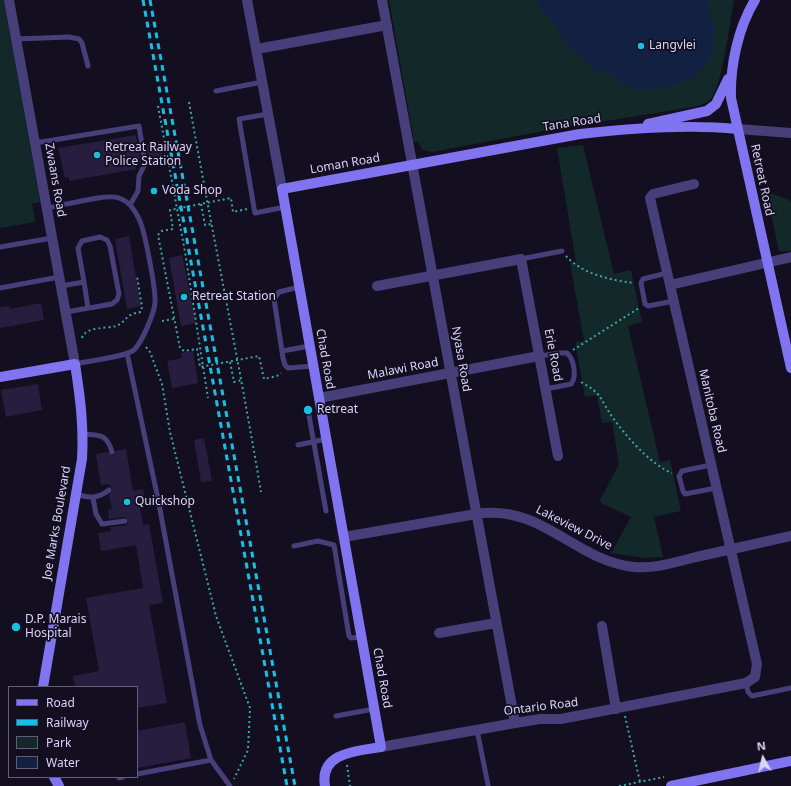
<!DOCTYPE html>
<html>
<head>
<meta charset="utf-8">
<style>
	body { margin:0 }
	#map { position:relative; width:791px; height:786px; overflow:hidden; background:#130f20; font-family:"Noto Sans",sans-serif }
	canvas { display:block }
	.legend { position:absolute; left:8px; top:686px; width:130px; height:92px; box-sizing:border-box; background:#130f20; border:1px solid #635d77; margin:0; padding:5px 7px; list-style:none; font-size:12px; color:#dad3fa }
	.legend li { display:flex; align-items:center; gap:8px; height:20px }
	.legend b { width:20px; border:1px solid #635d77 }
	.north { position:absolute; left:743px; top:738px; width:40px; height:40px; -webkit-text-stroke:3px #130f20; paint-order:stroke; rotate:352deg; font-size:11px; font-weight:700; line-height:16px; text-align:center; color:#dad3fa }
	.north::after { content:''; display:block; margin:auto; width:14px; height:18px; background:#dad3fa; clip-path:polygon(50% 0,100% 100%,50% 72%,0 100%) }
</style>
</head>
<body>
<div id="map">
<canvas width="791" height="786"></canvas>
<ul class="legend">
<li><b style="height:5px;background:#8074f1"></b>Road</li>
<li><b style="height:5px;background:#17bfe2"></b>Railway</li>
<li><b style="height:11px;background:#132829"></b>Park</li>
<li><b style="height:11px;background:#122141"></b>Water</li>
</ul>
<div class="north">N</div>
</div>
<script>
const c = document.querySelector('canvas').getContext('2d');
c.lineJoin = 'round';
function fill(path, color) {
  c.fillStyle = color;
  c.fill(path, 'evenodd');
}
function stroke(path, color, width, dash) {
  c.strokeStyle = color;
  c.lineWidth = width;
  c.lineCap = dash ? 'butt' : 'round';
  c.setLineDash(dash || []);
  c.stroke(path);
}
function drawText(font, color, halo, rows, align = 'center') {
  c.font = font + ' "Noto Sans",sans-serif';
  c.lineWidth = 3.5;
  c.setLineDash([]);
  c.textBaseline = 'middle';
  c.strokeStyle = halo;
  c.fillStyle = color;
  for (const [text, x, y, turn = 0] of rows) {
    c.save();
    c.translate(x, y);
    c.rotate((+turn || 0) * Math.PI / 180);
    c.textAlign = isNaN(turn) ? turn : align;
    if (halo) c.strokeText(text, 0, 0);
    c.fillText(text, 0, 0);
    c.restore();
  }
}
const green = new Path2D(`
	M0 0H4L40 202 32 204 35 222 0 228Z
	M389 0H734C730 21 723 81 712 97 708 103 701 105 694 107L554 129 432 152 423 150 418 142H414Z
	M583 145 614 274 631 270 642 322 628 326 660 462 670 460 681 511 654 517 663 557 643 558 611 553 631 517 599 502 619 464 612 422 602 423 597 395 585 397 575 342 584 341 570 263 576 262 557 148Z
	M766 191 791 201V251H779Z`);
const water = new Path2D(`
	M536 0H707L715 32 711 55 706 65 693 77 664 88 648 90H634L621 84 609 73 594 70 570 47Z`);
const building = new Path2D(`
	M136 135 141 163 136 166V169L69 181V177L65 178 58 148Z
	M160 141 164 161 149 164 146 144Z
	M129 236 141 306 127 309 115 239Z
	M182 255 196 323 181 326 169 258Z
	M41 303 44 320 0 328V307L9 306 10 309Z
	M193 351 198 383 172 388 167 361 182 358 181 353Z
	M38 384 42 410 6 417 1 390Z
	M204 438 212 481 201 482 194 440Z
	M126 449 133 491 143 489 145 501 139 502 143 525 149 524 163 603 149 605 167 703 137 708V687H75L73 676 99 671 86 598 143 588 136 545 101 551 98 533 111 531 110 527 126 525 129 521 125 517 109 519 108 510 112 509 109 495 113 489 108 484 101 485 96 454 108 452 113 456 116 451Z
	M185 722 191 758 137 768V731Z`);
const path = new Path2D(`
	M189 102C212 232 239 361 261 492
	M158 106 185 252 208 398
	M201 204 205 225 211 224
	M247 209 233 212 231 198 170 210 173 229 161 231 158 235 180 348 184 351 197 349 200 367 259 356 264 379 277 376 281 373
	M566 256C582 274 611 280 633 283
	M162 321 174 319
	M82 338C86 326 106 329 116 326 127 322 124 314 141 312L142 307 137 276
	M146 347 150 352 162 384 170 432 216 616 250 708 248 750 234 779
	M573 350 639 308
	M230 362 234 382 242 380
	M581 382C603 394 599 398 613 418 626 436 651 465 672 473
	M625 716 640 782
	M347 765 350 786
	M619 786 664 777`);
const lane = new Path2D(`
	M16 39 69 37 79 39 82 43 88 66
	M216 91 262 82
	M268 114 239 119 254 208 255 213 285 207
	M35 143 139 126 145 164 139 176 138 191 130 205
	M47 208C62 206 106 193 119 198 128 201 135 210 139 219 145 231 156 290 155 303 154 314 142 342 134 350 126 357 87 361 75 364
	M0 247 52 238
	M521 259 562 251
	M667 273 643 279 641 283 645 304 648 306 674 301
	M84 282 88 308
	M61 286 84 282 78 248 82 241 100 237 107 240 110 246 119 294 117 300 112 304 66 312
	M299 287 279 292 274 299 283 358 285 365 288 368 313 366
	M0 288 59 277
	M282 351 310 346
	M127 353 158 499 200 725 211 760 230 786
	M539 356 560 353H567C574 359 577 377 571 384L546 389
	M308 410 326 511
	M84 434C100 435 107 434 112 452
	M298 445 326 439
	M711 465 682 471 679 476 683 491 685 494 716 488
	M75 494C88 498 98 499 109 490
	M93 498 96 514 102 524 125 521
	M294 546 318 541 334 545 349 636 351 638 361 637
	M746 683 748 692 752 696 791 688
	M336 716 374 709
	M477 730 488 785
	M137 774 211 760
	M119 778 123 777`);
const street = new Path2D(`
	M9 0 75 364
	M247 0 282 189
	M382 0 515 723
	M257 49 387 25
	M738 129 791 133
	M670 285 791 257
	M377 286 521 259 558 456
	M319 398 539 356
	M344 537 476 514C541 503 575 561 634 567 655 569 676 562 696 557 728 550 759 543 791 536
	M602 626 616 709
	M439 633 496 623
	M381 747 515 723 540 719H561L746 683 755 677 757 664 650 198 653 194 694 184`);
const secondary = new Path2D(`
	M755 0C738 28 730 66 731 98L791 368
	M648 124 707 111 716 104 728 79
	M0 377 75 364C80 396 84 426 82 459L43 687
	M54 777 59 786
	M325 786C319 752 358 751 381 747L282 189 580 134C632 128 686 124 738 129
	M671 786 791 761`);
const rail = new Path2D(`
	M143 0 287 786
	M150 0 295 786`);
const markers = [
	[641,46,4,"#17bfe2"],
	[97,155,4,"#17bfe2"],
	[154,191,4,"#17bfe2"],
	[184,297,4,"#17bfe2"],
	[308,410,5,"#17bfe2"],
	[127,502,4,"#17bfe2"],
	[16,627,5,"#17bfe2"]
];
const poiNames = [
	["Langvlei",649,46],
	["Retreat Railway",105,148],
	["Police Station",105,162],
	["Voda Shop",162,191],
	["Retreat Station",192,297],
	["Retreat",317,410],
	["Quickshop",135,502],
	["D.P. Marais",25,620],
	["Hospital",25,634]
];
const streetNames = [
	["Tana Road",572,123,-9],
	["Loman Road",345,164,-10],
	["Zwaans Road",55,180,80],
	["Retreat Road",762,180,78],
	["Erie Road",553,355,79],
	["Chad Road",325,359,80],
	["Nyasa Road",461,359,80],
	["Malawi Road",403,369,-11],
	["Manitoba Road",712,411,77],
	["Joe Marks Boulevard",57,523,-80],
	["Lakeview Drive",574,528,27],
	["Chad Road",382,678,80],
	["Ontario Road",541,707,-7]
];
fill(green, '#132829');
fill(water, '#122141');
fill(building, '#271d3f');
stroke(path, '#3aa6a7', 2, [2, 3]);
stroke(lane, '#463f7a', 5);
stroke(street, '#463f7a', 10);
stroke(secondary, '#8074f1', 10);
stroke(rail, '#17bfe2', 3, [6, 5]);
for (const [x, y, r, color] of markers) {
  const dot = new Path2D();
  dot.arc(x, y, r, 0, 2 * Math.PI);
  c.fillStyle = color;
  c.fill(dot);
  stroke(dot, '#130f20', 1.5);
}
drawText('12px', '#dad3fa', '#130f20', poiNames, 'left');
drawText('12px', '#dad3fa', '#130f20', streetNames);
</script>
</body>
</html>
